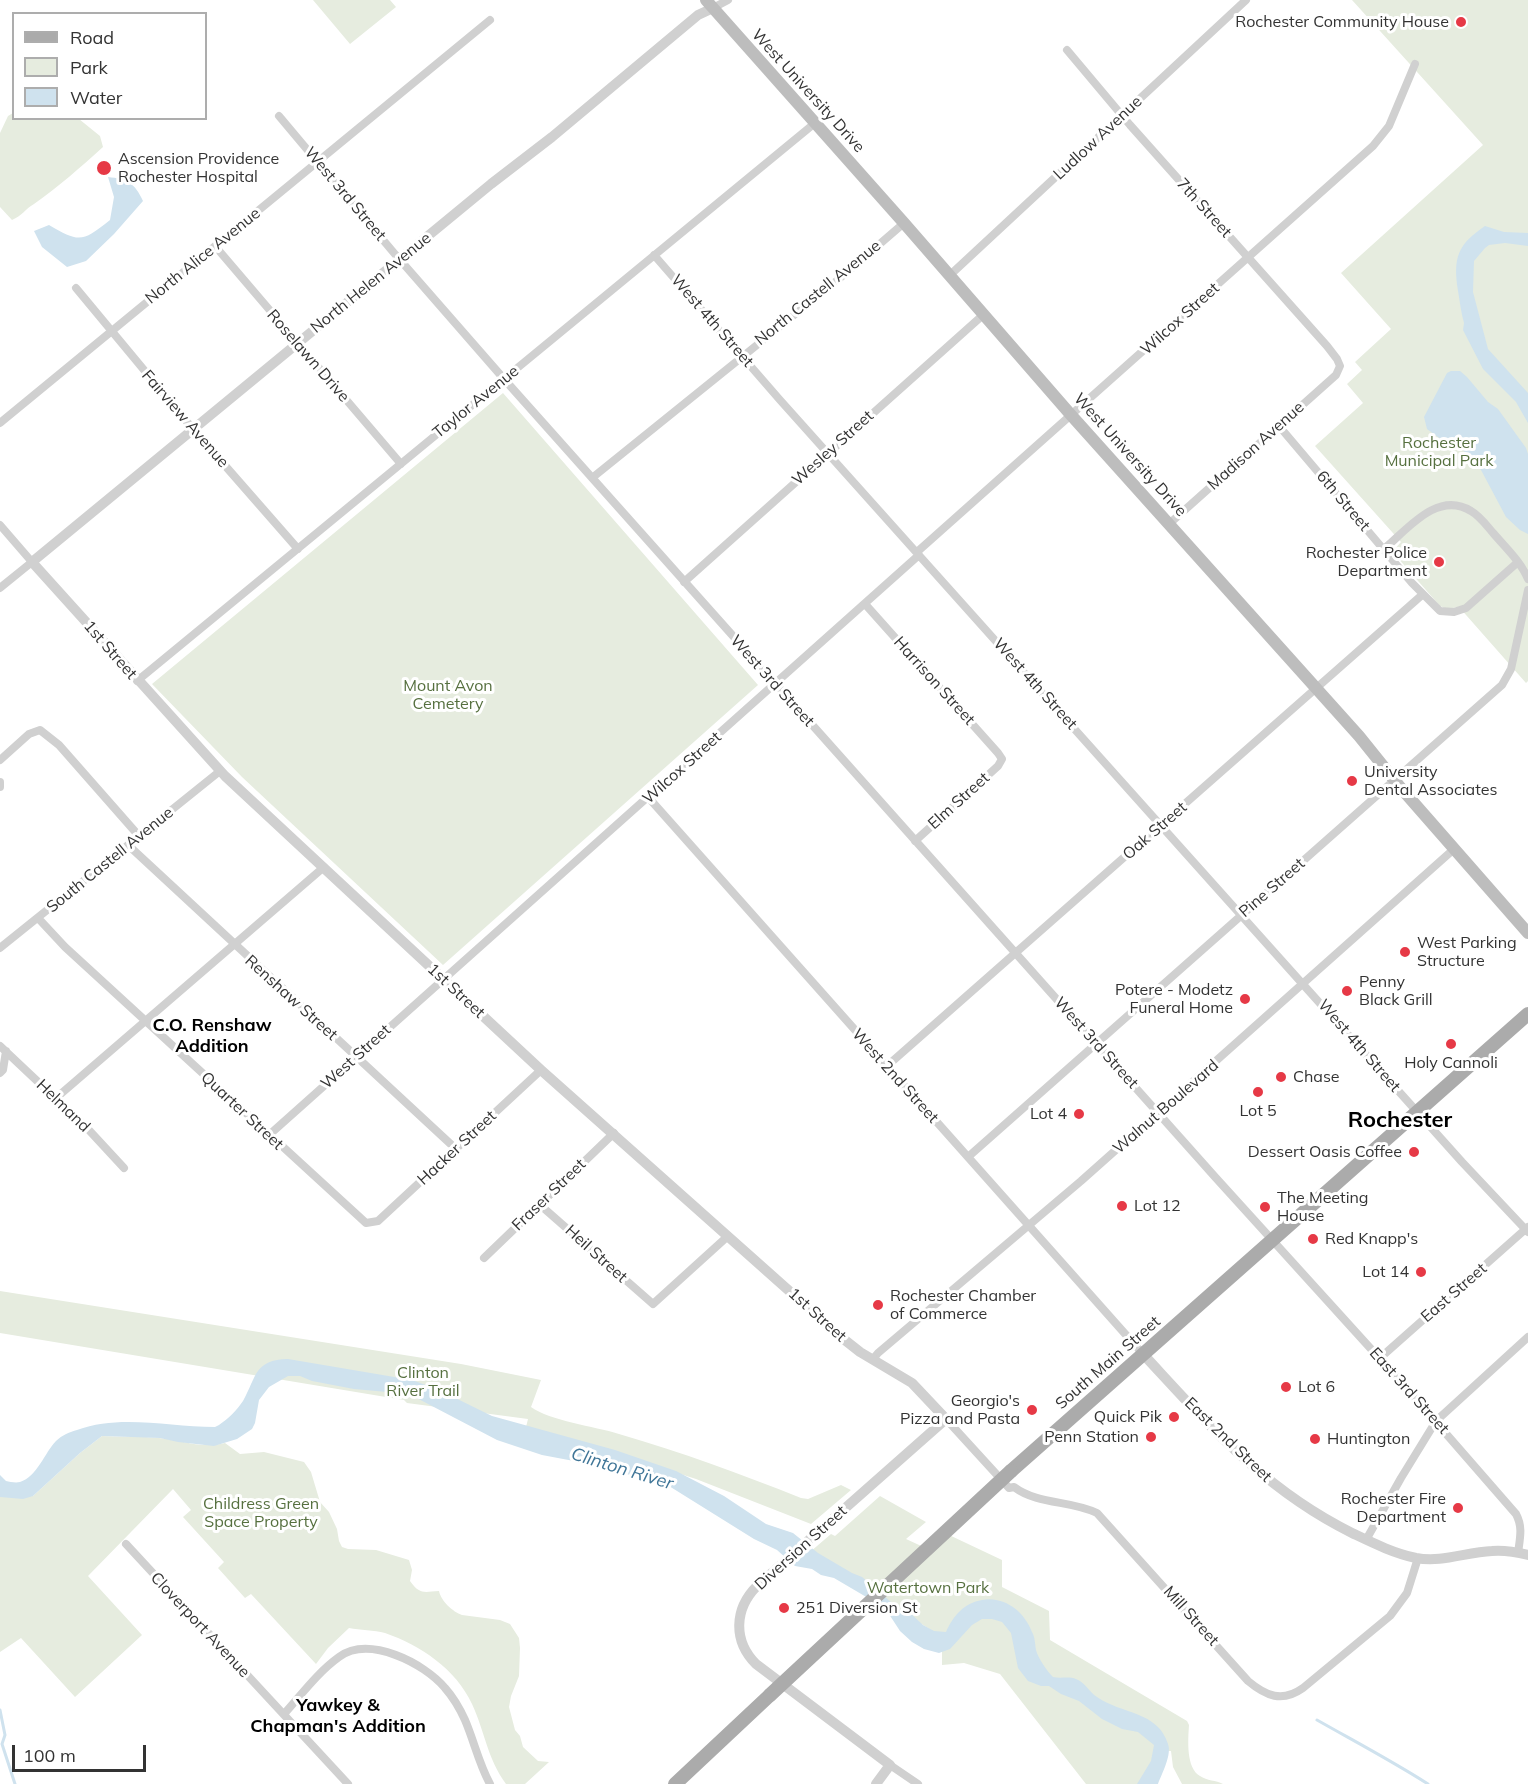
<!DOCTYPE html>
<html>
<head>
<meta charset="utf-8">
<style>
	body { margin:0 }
	#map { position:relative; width:1528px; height:1784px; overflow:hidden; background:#fff; font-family:Mulish,sans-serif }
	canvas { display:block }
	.legend { position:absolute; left:12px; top:12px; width:195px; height:108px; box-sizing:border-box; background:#fff; border:2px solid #adadad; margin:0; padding:8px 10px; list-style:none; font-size:18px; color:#333 }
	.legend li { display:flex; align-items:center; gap:12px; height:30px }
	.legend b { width:30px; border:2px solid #adadad }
	.scale { position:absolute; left:12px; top:1745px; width:134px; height:27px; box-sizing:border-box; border:3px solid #333; border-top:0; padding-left:8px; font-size:18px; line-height:21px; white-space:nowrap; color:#333; -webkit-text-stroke:4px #fff; paint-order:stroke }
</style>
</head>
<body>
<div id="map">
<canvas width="1528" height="1784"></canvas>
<ul class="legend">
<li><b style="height:8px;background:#ababab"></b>Road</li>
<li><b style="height:16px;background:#e6ecdf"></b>Park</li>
<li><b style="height:16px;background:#cfe2ee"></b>Water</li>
</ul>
<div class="scale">100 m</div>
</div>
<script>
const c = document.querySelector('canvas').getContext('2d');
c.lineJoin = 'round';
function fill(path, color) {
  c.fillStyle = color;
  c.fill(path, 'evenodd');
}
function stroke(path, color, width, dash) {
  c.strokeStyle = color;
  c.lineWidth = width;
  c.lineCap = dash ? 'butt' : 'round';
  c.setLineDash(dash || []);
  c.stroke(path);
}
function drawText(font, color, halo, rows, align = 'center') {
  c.font = font + ' Mulish,sans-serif';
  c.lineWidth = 6;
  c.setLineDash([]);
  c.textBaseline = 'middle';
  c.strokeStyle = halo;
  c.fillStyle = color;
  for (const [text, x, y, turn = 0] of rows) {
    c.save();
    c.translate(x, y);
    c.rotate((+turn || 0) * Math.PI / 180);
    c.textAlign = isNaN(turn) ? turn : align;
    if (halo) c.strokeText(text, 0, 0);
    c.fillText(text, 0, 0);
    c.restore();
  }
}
const green = new Path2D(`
	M313 0H390L396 7 350 44Z
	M1352 0H1528V681L1526 683 1459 607 1447 609 1440 606 1397 557C1393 549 1396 548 1401 542L1315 446 1363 403 1347 384 1362 370 1355 362 1391 329 1341 273 1483 145Z
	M13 113 14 118 79 119 100 136 103 147C81 167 58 187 34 204 25 209 22 216 12 220L0 207V133L8 116Z
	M503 393 758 685 443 965 242 777 152 684Z
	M0 1291 461 1364 541 1380 531 1407C550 1421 594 1426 619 1434 681 1452 741 1474 801 1498L808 1499 841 1485 851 1490 811 1524 696 1479 627 1457 525 1431 528 1419 407 1403 404 1400 0 1333Z
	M102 1436C121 1437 140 1436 159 1438 183 1440 199 1449 225 1443L240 1454 264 1452 304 1462 311 1472 320 1502 329 1512 337 1529 339 1541 342 1547 348 1549 376 1550 409 1560 412 1570 410 1581C420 1595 424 1592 439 1591 441 1601 453 1612 462 1615L500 1620 510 1624 519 1638 520 1648 519 1676 511 1696 509 1707 515 1730 520 1736 523 1747 538 1761 549 1762 525 1784H506C487 1758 485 1732 472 1704 456 1669 420 1645 385 1633 374 1630 360 1630 349 1628L328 1648 316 1664 251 1594 245 1598 218 1568 224 1562 183 1517 191 1510 173 1489 88 1576 142 1635 75 1697 21 1638 0 1652V1497L33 1496 80 1453Z
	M880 1496 926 1522 906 1539 930 1550 947 1534 1002 1560V1587L1049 1611 1050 1640 1187 1721 1189 1725C1188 1740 1186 1768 1200 1776 1207 1781 1216 1780 1223 1784H1182L1173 1767 1171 1751H1163L1150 1784H1086L1000 1674 964 1663 942 1665V1648L931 1630 854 1582 803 1558 831 1534 835 1536Z`);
const water = new Path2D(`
	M108 177C127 179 135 183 143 201L114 234 86 261 67 267 42 247 34 231 49 225C80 243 82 242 110 220L114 197Z
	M1485 226 1504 232 1528 233V246L1505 243 1489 245 1485 248 1474 261 1473 292 1488 349 1528 393V423L1516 402 1483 369 1463 330 1464 323C1461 313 1460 302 1458 291 1453 258 1457 245 1485 226Z
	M1451 371H1460L1467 377 1488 402 1498 409 1526 448 1528 454V534L1520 530 1506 517 1481 470 1467 454 1455 443 1442 440 1427 429 1424 417 1447 373Z
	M288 1359 412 1380 439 1390 492 1416 615 1450 676 1471 724 1496 766 1524 793 1533 818 1553 852 1573 862 1577 899 1609 909 1612 923 1625 934 1631 946 1632C953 1616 964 1603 982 1600 1004 1596 1024 1611 1032 1632 1035 1637 1035 1644 1036 1650 1038 1658 1047 1671 1053 1677 1061 1679 1069 1676 1076 1679 1085 1682 1089 1692 1097 1697 1121 1714 1158 1711 1168 1744 1172 1755 1162 1773 1158 1784H1137L1151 1761 1154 1745 1138 1732 1122 1729 1102 1719 1079 1701 1061 1694 1049 1686H1041L1028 1681 1018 1668 1011 1633 1002 1622 992 1619H982L972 1625 950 1649 939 1653 924 1649 912 1642 900 1631 885 1608 834 1578 821 1575 812 1569 795 1566 777 1550 754 1539 669 1486 595 1465 542 1455 497 1440 409 1394 354 1389 312 1381 300 1376H288L269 1387 259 1400 255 1423 252 1429 237 1439 214 1446 178 1442 160 1438 102 1436 80 1453 33 1496 23 1499 0 1497V1475L6 1481C10 1482 16 1483 20 1482 37 1477 45 1452 56 1441 62 1435 70 1432 77 1430 120 1414 169 1427 215 1427L219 1425C228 1419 237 1410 243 1401 257 1376 254 1360 288 1359Z`);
const stream = new Path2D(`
	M0 1710 5 1735 2 1744 15 1784
	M1317 1720C1354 1741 1392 1761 1428 1784`);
const minor = new Path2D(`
	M713 8 728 0
	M1067 50 1130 125 1327 346 1337 359 1340 366 1336 375 1169 524
	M279 116 394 253 504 379 1216 1178 1401 1382 1516 1514C1523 1527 1520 1538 1518 1553
	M215 246 401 464
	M654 255 780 400 1462 1162 1528 1232
	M949 276 1246 0
	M76 288 193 429 298 549
	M0 423 490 20
	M1279 426 1412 583 1440 611 1454 612 1466 608 1518 562
	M592 478 845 274 904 223
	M0 525 32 562 0 588
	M1384 549C1407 530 1437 490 1471 511 1480 516 1487 526 1494 534 1506 548 1521 562 1528 579
	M917 552 1373 146 1389 126 1415 64
	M684 582 983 315
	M865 604 998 753 1002 759 998 766 915 841
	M137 681 815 123
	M0 760 29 734 40 730 59 745 139 836
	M0 782V787
	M648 797 1143 1354
	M128 845 456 1149
	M38 918 65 947 366 1223 378 1221 541 1070
	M0 948 220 771
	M0 1046 87 1128 124 1168
	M887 1066 1422 595
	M0 1073 3 1070 6 1051
	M56 1098 324 867
	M269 1135 919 555
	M968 1157 1502 685 1511 669 1528 590
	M539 1204 653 1304 728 1236
	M484 1258 614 1133
	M1380 1358 1528 1227
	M873 1359 878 1353 1081 1181 1454 849
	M946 1419 1009 1488 1014 1487C1038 1505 1071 1500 1097 1513L1248 1681C1266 1696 1282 1703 1303 1688L1390 1616 1407 1593 1418 1558
	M1366 1540 1401 1478 1436 1421 1528 1337
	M126 1544 348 1784
	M284 1714C301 1695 318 1672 339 1657 369 1635 424 1663 445 1688 453 1697 460 1709 465 1720 474 1741 479 1764 490 1784
	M890 1765 918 1784`);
const tertiary = new Path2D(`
	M713 8 698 15 552 137 491 184 32 562 225 776 541 1070 841 1337 860 1352 912 1383 946 1419 757 1586C734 1609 733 1641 756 1664L890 1765 876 1784
	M1143 1354C1209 1425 1263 1489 1352 1533 1373 1543 1393 1553 1416 1558 1442 1563 1466 1552 1492 1551 1504 1550 1516 1552 1528 1555`);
const secondary = new Path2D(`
	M706 0 904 223 1071 415 1359 736 1400 787 1528 933`);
const primary = new Path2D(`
	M1011 1471 1528 1014
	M675 1784 770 1695`);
const primaryBridge = new Path2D(`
	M770 1695 1011 1471`);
const markers = [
	[1461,22,6,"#e63946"],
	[104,168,8,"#e63946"],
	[1439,562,6,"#e63946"],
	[1352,781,6,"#e63946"],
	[1405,952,6,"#e63946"],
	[1347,991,6,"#e63946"],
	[1245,999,6,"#e63946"],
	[1451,1044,6,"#e63946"],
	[1281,1077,6,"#e63946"],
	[1258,1092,6,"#e63946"],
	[1079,1114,6,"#e63946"],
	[1414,1152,6,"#e63946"],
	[1122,1206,6,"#e63946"],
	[1265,1207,6,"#e63946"],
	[1313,1239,6,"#e63946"],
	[1421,1272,6,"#e63946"],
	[878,1305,6,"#e63946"],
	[1286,1387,6,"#e63946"],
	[1032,1410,6,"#e63946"],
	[1174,1417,6,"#e63946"],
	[1151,1437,6,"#e63946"],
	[1315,1439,6,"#e63946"],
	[1458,1508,6,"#e63946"],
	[784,1608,6,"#e63946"]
];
const poiNames = [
	["Rochester Community House",1449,22,"right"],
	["Ascension Providence",118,159],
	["Rochester Hospital",118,177],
	["Rochester Police",1427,553,"right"],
	["Department",1427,571,"right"],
	["University",1364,772],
	["Dental Associates",1364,790],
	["West Parking",1417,943],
	["Structure",1417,961],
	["Penny",1359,982],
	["Black Grill",1359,1000],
	["Potere - Modetz",1233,990,"right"],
	["Funeral Home",1233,1008,"right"],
	["Holy Cannoli",1451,1063,"center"],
	["Chase",1293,1077],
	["Lot 5",1258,1111,"center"],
	["Lot 4",1067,1114,"right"],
	["Dessert Oasis Coffee",1402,1152,"right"],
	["The Meeting",1277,1198],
	["House",1277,1216],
	["Lot 12",1134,1206],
	["Red Knapp's",1325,1239],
	["Lot 14",1409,1272,"right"],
	["Rochester Chamber",890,1296],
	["of Commerce",890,1314],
	["Lot 6",1298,1387],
	["Georgio's",1020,1401,"right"],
	["Pizza and Pasta",1020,1419,"right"],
	["Quick Pik",1162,1417,"right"],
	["Penn Station",1139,1437,"right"],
	["Huntington",1327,1439],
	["Rochester Fire",1446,1499,"right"],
	["Department",1446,1517,"right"],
	["251 Diversion St",796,1608]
];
const streetNames = [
	["West University Drive",808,91,48],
	["Ludlow Avenue",1098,138,-43],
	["West 3rd Street",345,194,50],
	["7th Street",1204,208,48],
	["North Alice Avenue",203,256,-39],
	["North Helen Avenue",371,283,-39],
	["North Castell Avenue",818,293,-39],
	["Wilcox Street",1180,319,-42],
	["West 4th Street",712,321,49],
	["Roselawn Drive",308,356,49],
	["Taylor Avenue",476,402,-39],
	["Fairview Avenue",185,419,49],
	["Madison Avenue",1256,446,-42],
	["Wesley Street",833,448,-42],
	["West University Drive",1130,455,48],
	["6th Street",1343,501,50],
	["1st Street",110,650,49],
	["West 3rd Street",772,681,48],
	["Harrison Street",934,681,48],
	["West 4th Street",1035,684,48],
	["Wilcox Street",682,768,-42],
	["Elm Street",959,801,-42],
	["Oak Street",1155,831,-41],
	["South Castell Avenue",110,860,-39],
	["Pine Street",1272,888,-41],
	["1st Street",456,991,43],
	["Renshaw Street",291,998,42],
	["West 3rd Street",1096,1043,48],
	["West 4th Street",1359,1046,49],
	["West Street",356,1057,-42],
	["West 2nd Street",895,1076,48],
	["Helmand",63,1106,44],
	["Walnut Boulevard",1166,1107,-41],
	["Quarter Street",242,1111,43],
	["Hacker Street",457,1148,-43],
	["Fraser Street",549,1195,-44],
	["Heil Street",596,1254,42],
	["East Street",1454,1293,-41],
	["1st Street",817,1315,42],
	["South Main Street",1108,1363,-41],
	["East 3rd Street",1409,1391,48],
	["East 2nd Street",1228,1440,44],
	["Diversion Street",801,1548,-42],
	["Mill Street",1191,1616,48],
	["Cloverport Avenue",200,1625,47]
];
const parkNames = [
	["Rochester",1439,443],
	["Municipal Park",1439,461],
	["Mount Avon",448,686],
	["Cemetery",448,704],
	["Clinton",423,1373],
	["River Trail",423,1391],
	["Childress Green",261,1504],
	["Space Property",261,1522],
	["Watertown Park",928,1588]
];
const neighbourhoodNames = [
	["C.O. Renshaw",212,1026],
	["Addition",212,1047],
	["Yawkey &",338,1706],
	["Chapman's Addition",338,1727]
];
const waterNames = [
	["Clinton River",622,1469,17]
];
const districtNames = [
	["Rochester",1400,1120]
];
fill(green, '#e6ecdf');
fill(water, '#cfe2ee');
stroke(stream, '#cfe2ee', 3);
stroke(minor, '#d0d0d0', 8);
stroke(tertiary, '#d0d0d0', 10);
stroke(secondary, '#bdbdbd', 12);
stroke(primary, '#ababab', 14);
stroke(primaryBridge, '#ababab', 14);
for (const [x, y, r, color] of markers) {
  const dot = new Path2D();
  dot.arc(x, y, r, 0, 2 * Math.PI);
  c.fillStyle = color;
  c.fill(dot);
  stroke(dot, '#fff', 2);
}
drawText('16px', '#333', '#fff', poiNames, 'left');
drawText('16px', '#333', '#fff', streetNames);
drawText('16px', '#56703f', '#fff', parkNames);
drawText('bold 18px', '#000', '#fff', neighbourhoodNames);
drawText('italic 18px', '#3f7597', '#fff', waterNames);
drawText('bold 22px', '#000', '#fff', districtNames);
</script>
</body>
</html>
